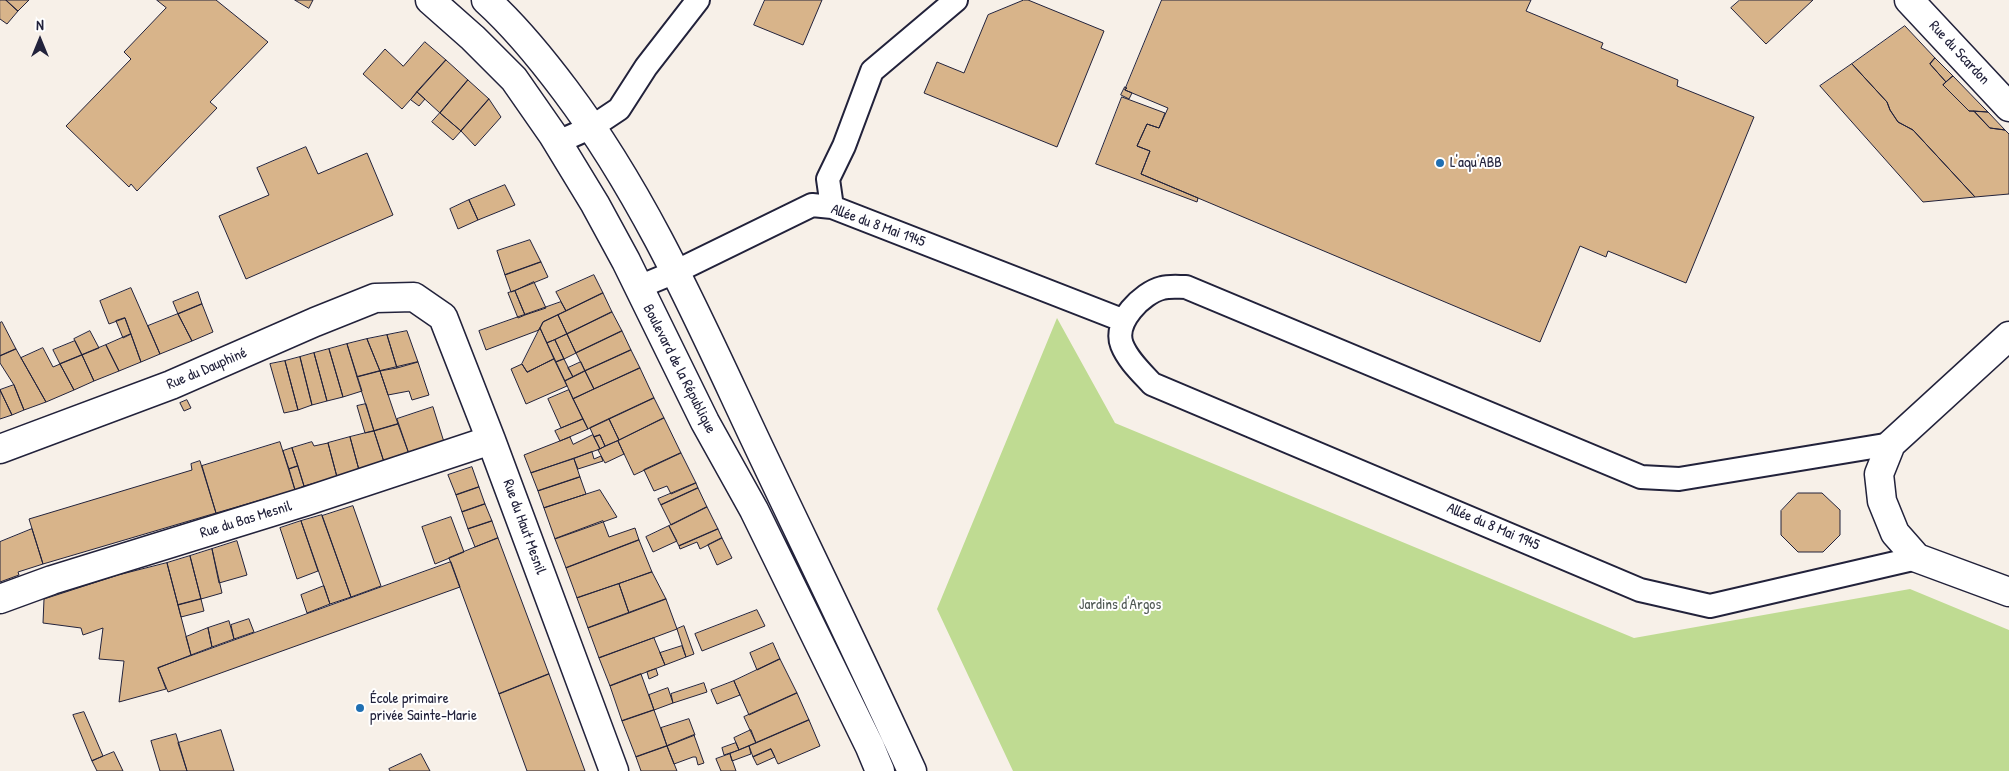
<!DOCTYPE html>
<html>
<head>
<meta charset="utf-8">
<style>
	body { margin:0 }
	#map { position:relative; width:2009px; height:771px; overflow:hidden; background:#f7f0e8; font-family:"Patrick Hand",sans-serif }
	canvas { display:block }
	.north { position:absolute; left:15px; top:15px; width:50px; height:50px; -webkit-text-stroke:4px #fff; paint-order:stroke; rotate:0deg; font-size:14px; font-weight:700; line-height:20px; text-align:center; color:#22223b }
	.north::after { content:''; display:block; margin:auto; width:18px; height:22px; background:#22223b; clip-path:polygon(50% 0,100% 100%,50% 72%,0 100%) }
</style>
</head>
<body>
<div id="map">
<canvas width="2009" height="771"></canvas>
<div class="north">N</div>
</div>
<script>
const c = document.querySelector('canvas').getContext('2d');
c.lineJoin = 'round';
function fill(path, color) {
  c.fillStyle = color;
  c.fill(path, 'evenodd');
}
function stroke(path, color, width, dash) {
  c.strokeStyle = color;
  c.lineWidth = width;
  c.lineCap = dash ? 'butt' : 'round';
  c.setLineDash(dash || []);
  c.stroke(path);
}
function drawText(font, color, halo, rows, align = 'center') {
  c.font = font + ' "Patrick Hand",sans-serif';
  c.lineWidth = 4;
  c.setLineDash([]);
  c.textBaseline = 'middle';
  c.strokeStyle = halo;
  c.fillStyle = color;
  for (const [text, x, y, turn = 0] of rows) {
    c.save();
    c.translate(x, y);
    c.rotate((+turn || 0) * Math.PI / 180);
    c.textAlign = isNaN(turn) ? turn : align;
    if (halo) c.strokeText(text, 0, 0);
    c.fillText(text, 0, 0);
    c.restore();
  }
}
const green = new Path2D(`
	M1057 318 1115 423 1634 638 1910 589 2009 630V771H1013L937 609Z`);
const building = new Path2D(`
	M0 0H6L18 11 7 24 0 19Z
	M6 0H29L18 11Z
	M157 0H216L268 42 210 102 217 108 137 191 131 184 129 187 66 126 131 59 124 52 166 8Z
	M295 0H313L309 8Z
	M765 0H822L803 45 754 25Z
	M1024 0H1028L1104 31 1057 147 924 93 937 62 964 73 988 15Z
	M1162 0H1531L1526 11 1603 43 1601 48 1678 80 1677 86 1754 117 1686 283 1608 251 1606 257 1580 246 1540 342 1141 174 1150 151 1137 146 1147 124 1159 128 1168 108 1125 90Z
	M1740 0H1813L1766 44 1731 8Z
	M1905 26 1935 58 1930 64 1946 82 1943 85 1969 111H1974L1990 128 2005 130 2009 134V194L1975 197 1913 130 1898 122 1890 110 1887 102 1852 64Z
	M425 42 446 60 402 109 363 74 385 49 403 66Z
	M1935 58 1953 76 1946 82 1930 64Z
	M446 60 468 80 440 113 417 92Z
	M1852 64 1887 102 1890 110 1898 122 1913 130 1975 197 1923 202 1820 86Z
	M1953 76 1984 108 1988 112 1969 111 1943 85Z
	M468 80 489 99 461 131 440 113Z
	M1125 87 1127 88 1125 90 1132 93 1129 99 1121 95Z
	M417 92 425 99 419 106 411 100Z
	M1122 97 1165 113 1159 128 1147 124 1137 146 1150 151 1141 174 1198 198 1197 202 1096 164Z
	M489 99 501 117 475 146 461 131Z
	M1974 111 1988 112 2005 130 1990 128Z
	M440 113 461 131 453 140 432 122Z
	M306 147 318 174 367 153 393 215 246 279 219 216 269 195 257 168Z
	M505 185 515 205 478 220 469 200Z
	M469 200 478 220 458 229 450 209Z
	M530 240 541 262 505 275 497 251Z
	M541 262 548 277 511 292 505 275Z
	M594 275 603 293 566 311 556 292Z
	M534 282 546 308 525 315 515 291Z
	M131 288 160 354 141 362 125 318 109 324 100 301Z
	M515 291 525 315 518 318 508 293Z
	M198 292 202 304 178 314 173 302Z
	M603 293 612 312 567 334 558 315Z
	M561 302 566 311 543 322 539 330 486 350 479 331Z
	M202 304 213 332 192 341 178 314Z
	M612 312 622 331 576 353 567 334Z
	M178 314 192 341 160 354 148 326Z
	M558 315 567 334 547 343 540 328 543 322Z
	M125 318 131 334 123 338 116 321Z
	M2 322 16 349 0 356V323Z
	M540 328 554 359 527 372 522 364Z
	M90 331 99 348 82 355 74 339Z
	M407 331 418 362 397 368 387 335Z
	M622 331 631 350 585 371 576 353Z
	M131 334 141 362 119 371 106 345Z
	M567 334 576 353 564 359 555 340Z
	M387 335 397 368 380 371 367 339Z
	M367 339 380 371 357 377 347 344Z
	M555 340 564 359 556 362 547 343Z
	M75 341 82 355 60 364 53 350Z
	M347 344 362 391 343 397 329 349Z
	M106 345 119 371 94 381 82 355Z
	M43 348 53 367 60 364 74 390 46 402 21 358Z
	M16 349 46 402 24 410 14 385 0 363V356Z
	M329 349 343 397 327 401 314 353Z
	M631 350 640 368 594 389 585 371Z
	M314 353 327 401 312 405 300 357Z
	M82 355 94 381 74 390 60 364Z
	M300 357 312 405 298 410 285 361Z
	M554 359 567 386 526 404 511 369 522 364 527 372Z
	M564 359 573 377 565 381 556 362Z
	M285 361 298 410 284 413 270 364Z
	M418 362 429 395 412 400 409 391 388 395 380 371Z
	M581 362 585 371 573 377 568 368Z
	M640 368 654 398 588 429 573 399Z
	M380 371 398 424 374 431 357 377Z
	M585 371 594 389 573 399 565 381Z
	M14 385 24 410 12 415 0 390Z
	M0 390 12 415 0 419Z
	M569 390 583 419 561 428 548 399Z
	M654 398 664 418 619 440 609 419Z
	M187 400 191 408 184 411 180 403Z
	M366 404 374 431 365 433 357 406Z
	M433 407 444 442 409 454 397 419Z
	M664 418 681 453 634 475 618 441Z
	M583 419 588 429 560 441 555 431Z
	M609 419 619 440 605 446 600 435 594 437 590 428Z
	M398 424 409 454 384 462 374 431Z
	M374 431 384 462 359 470 350 437Z
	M593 435 600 449 531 473 524 455 570 437 573 444Z
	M600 435 605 446 600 449 594 437Z
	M350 437 359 470 337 477 328 443Z
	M618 441 624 454 605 463 598 450Z
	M280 442 295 490 216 513 202 466Z
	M312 442 314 446 328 443 337 477 304 486 292 448Z
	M292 448 298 466 289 469 283 451Z
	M592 452 594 459 601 456 603 461 578 469 574 459Z
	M681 453 696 483 671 494 667 486 654 491 644 470Z
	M574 459 580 477 538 491 531 473Z
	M200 461 216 513 43 564 29 519 192 470 191 464Z
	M298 466 304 486 295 490 289 469Z
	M472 467 479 487 456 495 448 475Z
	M580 477 586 494 544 508 538 491Z
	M696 483 698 488 661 505 658 499Z
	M479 487 485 504 462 512 456 495Z
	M698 488 707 507 671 525 661 505Z
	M600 490 617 517 555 539 544 508Z
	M1798 493H1822L1840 510V535L1823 552H1798L1781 535V511Z
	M485 504 492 521 468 529 462 512Z
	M353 506 381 586 351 597 322 516Z
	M707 507 718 529 679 546 669 526Z
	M322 515 351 597 330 604 301 521Z
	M451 517 464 552 435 564 422 527Z
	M301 521 318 571 297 579 280 528Z
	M492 521 498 538 475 547 468 529Z
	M603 521 609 537 635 528 639 540 566 568 555 539Z
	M669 526 677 541 653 552 646 537Z
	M32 529 43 564 18 572 19 575 0 582V542Z
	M718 529 722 538 700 549 697 542 680 549 679 546Z
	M498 538 549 674 499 694 449 558Z
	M722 538 732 558 717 565 708 545Z
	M639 540 652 572 577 598 566 568Z
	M237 541 247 575 219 583 212 549Z
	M212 549 222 593 201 599 190 556Z
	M190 556 201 599 178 605 167 563Z
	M451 562 460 587 168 692 158 668Z
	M167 563 191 655 158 668 166 689 119 702 124 661 99 659 103 628 83 635 81 628 43 623 44 599 118 575Z
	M652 572 666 599 629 613 619 584Z
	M619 584 629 613 588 628 577 598Z
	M324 586 330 604 307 613 301 595Z
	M201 599 204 611 181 617 178 605Z
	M666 599 677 629 599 658 588 628Z
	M757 610 765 626 702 651 695 634Z
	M249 619 254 632 234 639 231 625Z
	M229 621 234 639 212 647 208 628Z
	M684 626 694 654 686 657 677 629Z
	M208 628 212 647 191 655 186 637Z
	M654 638 665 665 610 686 599 658Z
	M773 643 780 659 757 670 750 653Z
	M682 646 686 657 665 665 660 653Z
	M780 659 797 693 749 715 734 681Z
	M656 669 658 675 649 679 647 672Z
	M549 674 585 771H527L499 694Z
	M641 674 654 710 622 721 610 686Z
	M734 681 740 695 717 704 711 690Z
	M704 683 707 692 673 703 671 694Z
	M668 688 673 703 654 710 649 695Z
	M797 693 809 720 756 743 744 717Z
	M654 710 667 746 636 757 622 721Z
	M84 712 103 756 92 761 73 715Z
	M689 719 695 735 667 746 661 728Z
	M809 720 820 746 778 764 771 749 753 757 749 746Z
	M221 730 234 771H187L178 743Z
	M751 730 756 743 739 750 734 738Z
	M176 734 187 771H160L151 741Z
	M694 735 704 763 698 765 696 757H693L674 764 667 746Z
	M736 743 739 750 724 755 722 748Z
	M667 746 677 771H641L636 757Z
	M749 746 751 754 732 761 730 754Z
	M771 749 775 757 757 765 753 757Z
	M114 752 123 771H97L92 761Z
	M421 754 430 771H390L389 769Z
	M730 754 736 771H721L716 759Z`);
const lane = new Path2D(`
	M558 142 592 127 619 109 646 67 698 0
	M832 207 828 179 844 146 872 71 956 0
	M639 287 675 272 812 205 832 207 1122 320
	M1891 444 1679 479 1641 477 1186 287C1178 287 1169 286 1162 288 1142 293 1113 322 1122 345 1128 360 1141 372 1152 384L1640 590 1710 606 1917 558`);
const street = new Path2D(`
	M1909 0 2009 107
	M2009 336 1891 444 1879 474 1882 501 1895 533 1917 558 2009 592
	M0 449 171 385 315 322 375 298 414 297 443 317 491 440 614 771
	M0 599 52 580 307 501 491 440`);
const primary = new Path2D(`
	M430 0 473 38 514 79 553 135 595 204 626 261 705 422 754 510 870 747 880 771
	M486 0C516 27 541 58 565 90 645 196 698 318 754 437 807 549 861 659 912 771`);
const markers = [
	[1440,163,5,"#1f6fb2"],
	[360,708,5,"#1f6fb2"]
];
const streetNames = [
	["Rue du Scardon",1959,53,47],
	["Allée du 8 Mai 1945",878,226,20],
	["Rue du Dauphiné",207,369,-23],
	["Boulevard de la République",679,369,63],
	["Rue du Bas Mesnil",246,520,-17],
	["Rue du Haut Mesnil",524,527,70],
	["Allée du 8 Mai 1945",1493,527,23]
];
const poiNames = [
	["L'aqu'ABB",1450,163],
	["École primaire",370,699],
	["privée Sainte-Marie",370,716]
];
const parkNames = [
	["Jardins d'Argos",1120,605]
];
fill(green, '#bfdb92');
fill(building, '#d8b48a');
stroke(building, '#22223b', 1);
stroke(lane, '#22223b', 26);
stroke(street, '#22223b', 31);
stroke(primary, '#22223b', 31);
stroke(lane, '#fff', 22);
stroke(street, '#fff', 28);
stroke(primary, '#fff', 28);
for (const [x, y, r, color] of markers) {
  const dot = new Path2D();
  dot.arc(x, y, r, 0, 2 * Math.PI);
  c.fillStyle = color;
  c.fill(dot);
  stroke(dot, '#fff', 2);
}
drawText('15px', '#22223b', '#fff', streetNames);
drawText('15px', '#22223b', '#fff', poiNames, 'left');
drawText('15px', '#515a55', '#fff', parkNames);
</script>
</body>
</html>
